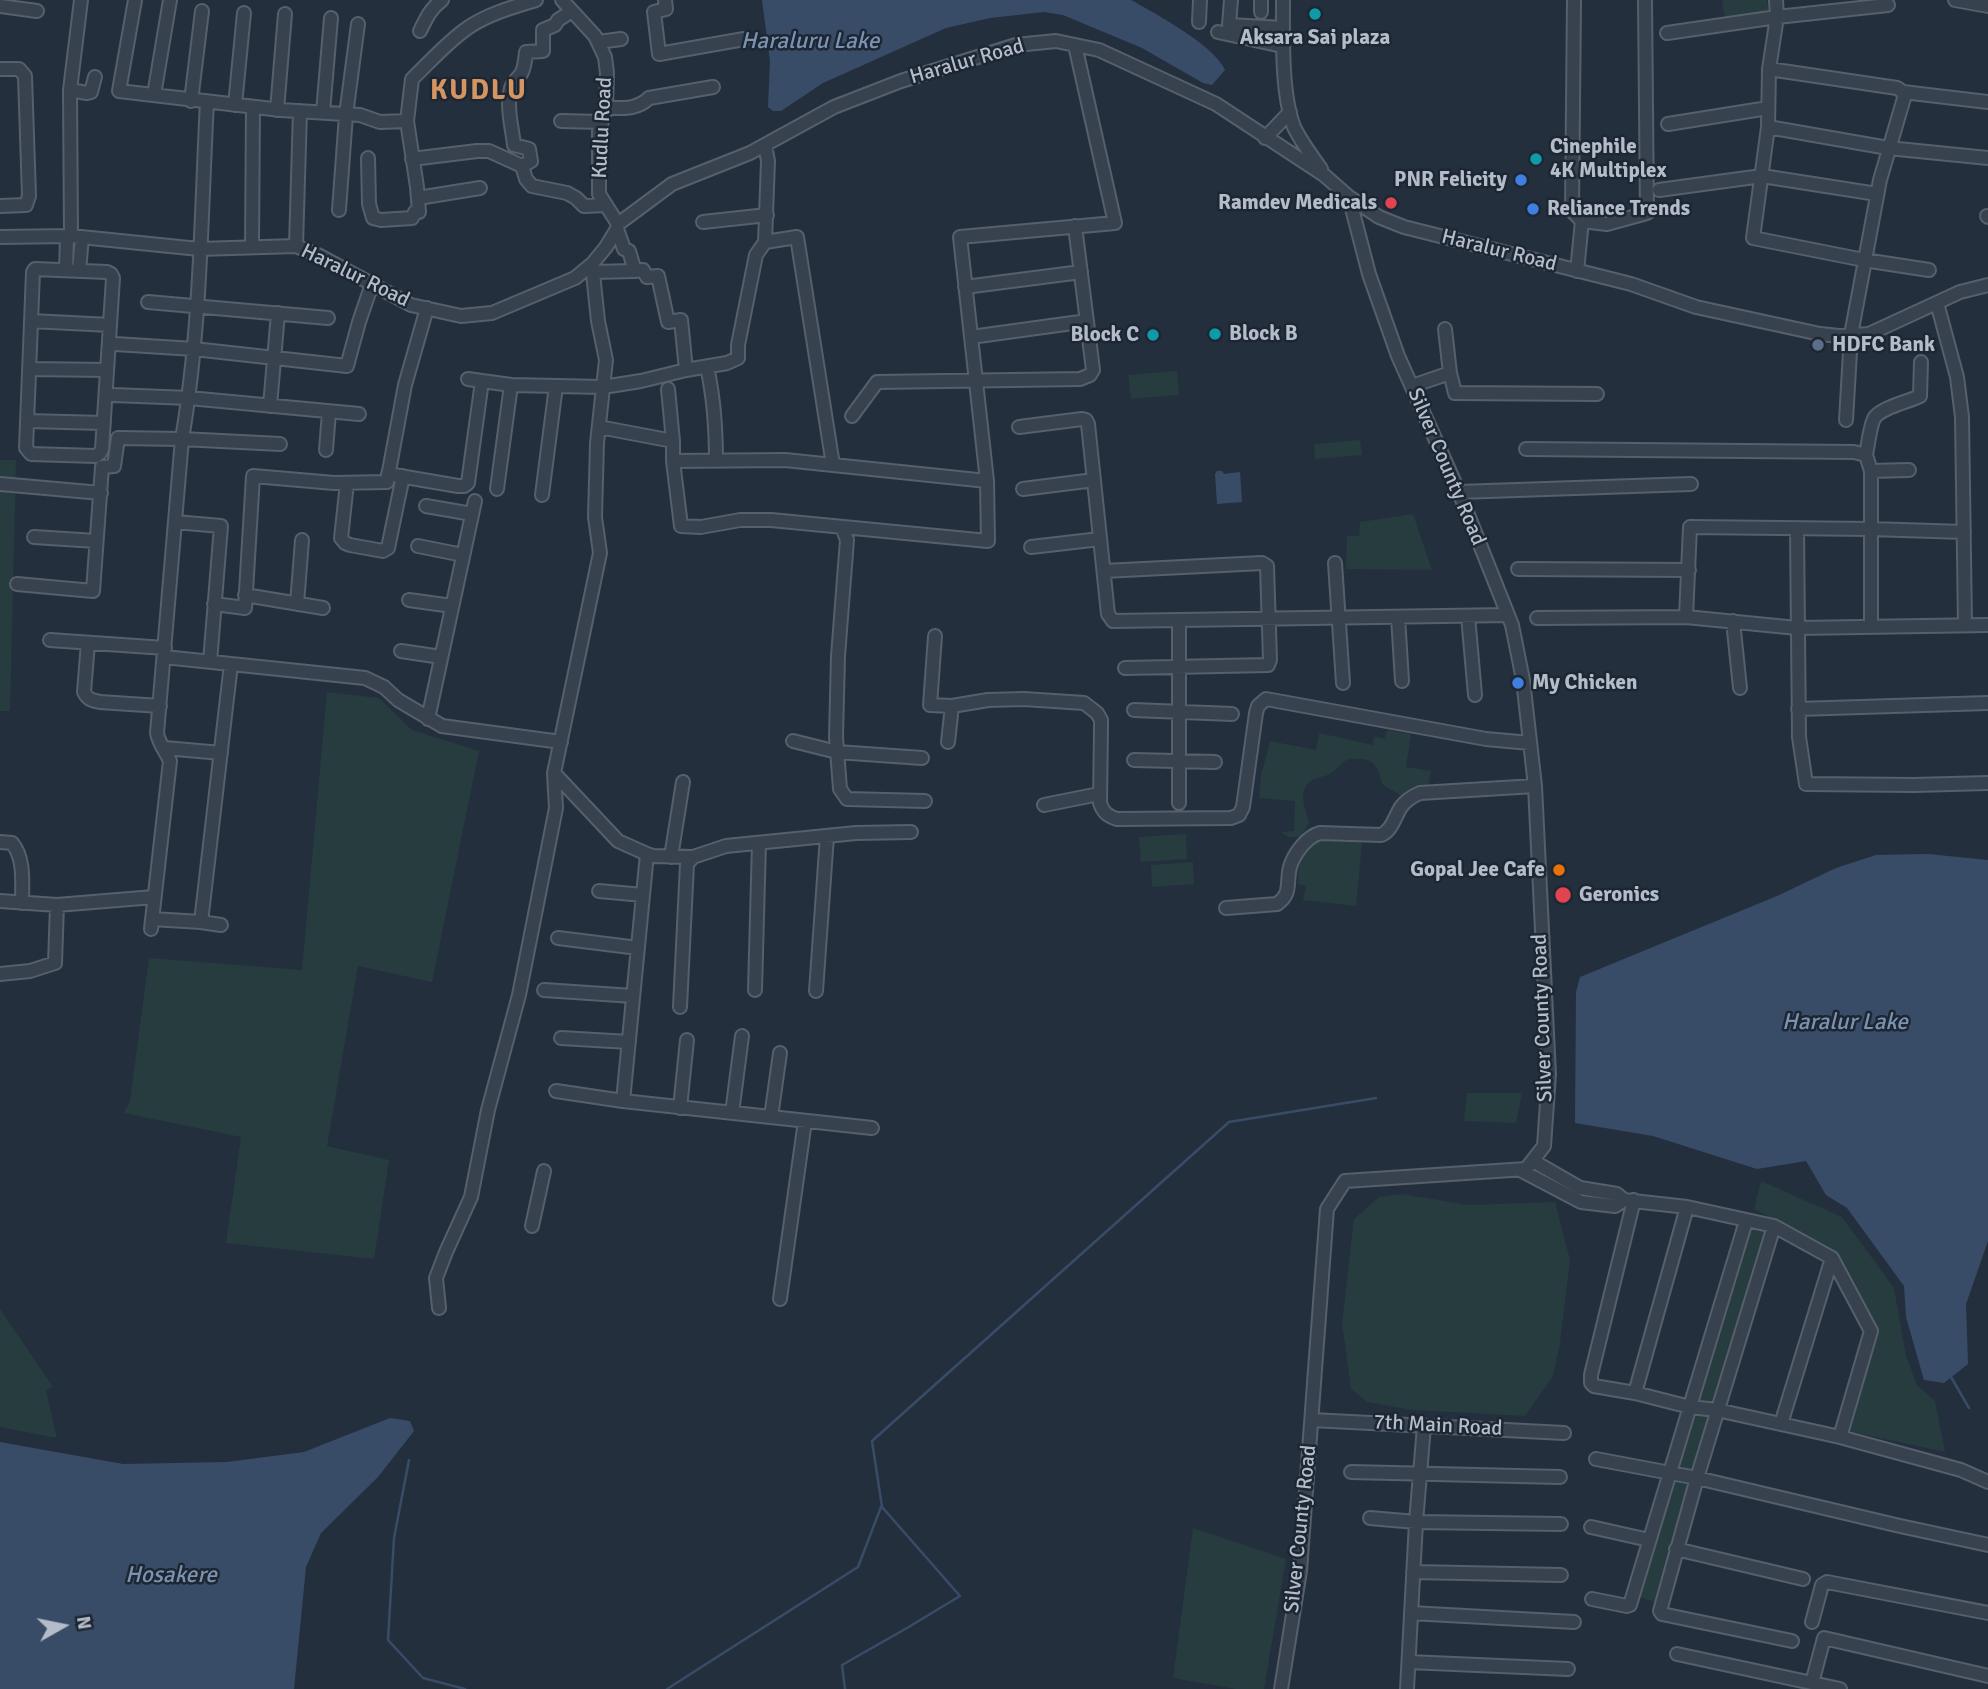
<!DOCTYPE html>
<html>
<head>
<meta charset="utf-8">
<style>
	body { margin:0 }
	#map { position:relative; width:1988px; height:1689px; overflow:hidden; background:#242f3e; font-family:Signika,sans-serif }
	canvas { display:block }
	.north { position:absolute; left:28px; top:1591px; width:70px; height:70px; -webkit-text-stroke:5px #1d2633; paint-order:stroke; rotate:81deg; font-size:19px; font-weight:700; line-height:28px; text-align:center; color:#b4bcc9 }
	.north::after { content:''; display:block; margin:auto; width:24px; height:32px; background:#b4bcc9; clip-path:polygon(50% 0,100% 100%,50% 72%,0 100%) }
</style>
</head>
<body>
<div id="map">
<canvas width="1988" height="1689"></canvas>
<div class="north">N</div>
</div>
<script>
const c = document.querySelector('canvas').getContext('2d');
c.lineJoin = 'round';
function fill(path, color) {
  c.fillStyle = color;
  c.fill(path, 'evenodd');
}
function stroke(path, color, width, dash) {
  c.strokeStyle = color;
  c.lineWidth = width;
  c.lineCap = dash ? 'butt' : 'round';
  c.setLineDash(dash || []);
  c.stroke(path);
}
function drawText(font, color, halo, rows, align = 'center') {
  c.font = font + ' Signika,sans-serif';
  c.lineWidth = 5;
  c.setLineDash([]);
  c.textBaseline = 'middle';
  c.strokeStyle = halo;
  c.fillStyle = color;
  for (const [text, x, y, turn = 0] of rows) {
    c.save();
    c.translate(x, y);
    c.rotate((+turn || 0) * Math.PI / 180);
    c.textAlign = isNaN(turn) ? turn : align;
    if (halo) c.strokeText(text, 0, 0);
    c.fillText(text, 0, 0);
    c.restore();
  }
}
const green = new Path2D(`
	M1722 0H1767L1769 13 1725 20Z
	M1177 371 1179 395 1131 399 1128 375Z
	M1360 440 1362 455 1315 459 1314 444Z
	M0 460H16L10 711H0Z
	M1413 514 1432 570 1346 569 1347 536H1359L1360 522Z
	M327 692 379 698 412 730 479 751 432 982 358 966 327 1146 389 1160 374 1259 226 1243 241 1137 124 1113 130 1101 149 958 302 970Z
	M1387 730 1411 734 1406 767 1431 771 1428 786C1418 788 1410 790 1403 797L1382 784C1379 769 1375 759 1358 759 1355 759 1351 758 1347 760 1340 763 1337 770 1330 774 1319 779 1309 776 1304 791 1301 801 1307 813 1309 823L1301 836C1293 838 1287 838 1281 832L1294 831 1295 801 1259 798 1261 776 1270 741 1316 750 1319 733 1373 745 1374 737 1385 739Z
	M1186 834 1187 859 1141 862 1139 837Z
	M1327 839 1362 843 1356 906 1303 900 1306 886 1298 884C1297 863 1304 844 1327 839Z
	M1193 862 1194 884 1152 887 1151 865Z
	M1467 1093H1522L1516 1123 1464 1121Z
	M1761 1181 1842 1217 1894 1288 1906 1356 1917 1385 1935 1401 1945 1452 1848 1431 1876 1333 1832 1249 1754 1209Z
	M1402 1194 1468 1205 1555 1202 1570 1260 1560 1343 1553 1376 1525 1416 1412 1410 1367 1402 1351 1389 1342 1323 1354 1219 1379 1197Z
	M1750 1224 1765 1228 1713 1405 1698 1400Z
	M0 1309 53 1387 46 1390 57 1438 0 1427Z
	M1694 1410 1709 1415 1692 1475 1676 1470Z
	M1671 1480 1687 1485 1654 1602 1637 1596Z
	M1193 1528 1286 1559 1264 1689H1236L1173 1678Z`);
const water = new Path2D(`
	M762 0H1131C1156 14 1214 45 1225 70L1212 85 1203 83 1142 48 1063 15 1044 12 990 18 946 28 823 83 781 111H773L768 107 770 61Z
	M1217 471H1222L1224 474 1240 472 1242 502 1217 504 1215 474Z
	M1928 854 1988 860V1241L1966 1304 1968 1364 1944 1383 1924 1380 1906 1317 1904 1286 1847 1208 1826 1195 1806 1161 1757 1169 1653 1136 1575 1123 1576 992 1580 977 1777 896 1836 868 1876 855Z
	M390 1418 410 1421 414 1431 378 1477 321 1533 306 1567 294 1689H0V1442L123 1464 227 1462 304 1452Z`);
const stream = new Path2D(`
	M1951 1377 1969 1408
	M409 1460 394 1538 388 1640 423 1678 465 1689
	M667 1689 858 1567 881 1507
	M845 1689 842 1665 907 1628 960 1596 882 1507 872 1441 1229 1122 1376 1098`);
const minor = new Path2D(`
	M135 0 119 91 281 110 360 115 380 122 407 121
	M562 0 595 36 605 57 607 73 606 108 599 131V194L618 224
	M665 0 666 9 654 12 659 54 744 39
	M1231 0 1229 25 1283 28
	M1283 0C1283 36 1281 93 1294 127 1301 142 1312 156 1321 169
	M1574 0 1572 211 1582 221 1607 224 1647 213 1645 0
	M1776 0 1777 17 1769 69 1897 88 1903 92 1904 98 1880 180 1851 335 1846 420
	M1955 0 1988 6
	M0 6 37 11
	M1261 12V0
	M1199 22 1200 0
	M420 31C426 19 430 9 442 0
	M1218 32 1282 46
	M1667 33 1777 17 1888 5
	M598 42 621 39
	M0 69H19L25 76 29 196 26 205 0 206
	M1769 69 1768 127 1753 238 1864 260 1929 270
	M70 90 87 93 91 92 95 77
	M1903 92 1988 102
	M154 95 170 0
	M191 101 202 11
	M235 105 244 13
	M606 108C622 108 637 110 649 98L713 87
	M277 110 285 14
	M323 112 331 18
	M561 121 600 122
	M1668 124 1768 108
	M1768 127 1888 148 1988 158
	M1265 138 1290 112
	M765 145 768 161 765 242 797 237 833 465
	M368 158 369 204 373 218 381 220 412 218 415 212H419L417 187 407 121 412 79C430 62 448 41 469 27 488 14 513 7 536 0
	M412 159 477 151H489L522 166 526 179 532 186 567 193 576 198 584 206 606 205
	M522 166 531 161 529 149 514 145C512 127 506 106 511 88 513 82 517 79 521 74 525 67 525 60 526 52L543 51V30L555 25 558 20 572 11
	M1659 190 1762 176 1877 194
	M418 198 480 188
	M339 210 346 115 358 24
	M1987 216 1988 217
	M703 222 767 215
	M617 229 624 249 629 251 635 271 643 270 647 277 658 276 668 322 681 320 686 370 727 363 738 358V345L756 255 765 242
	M71 236 70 90 81 0
	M0 237 71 236 199 249 296 246 320 256 411 305 461 316 492 313 575 278 592 264 606 247 617 229 618 224 672 184 750 153 834 107 901 81 1016 45 1056 41 1099 50 1216 104 1324 175 1349 197 1379 217 1404 227 1631 284 1696 307 1820 334 1839 336 1869 334 1960 292 1988 285
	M296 246 300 111
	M252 247 253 107
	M35 269 107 272 111 274 113 278 102 449 100 453 96 456 31 454 26 448 33 272Z
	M66 270 67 237
	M79 271 82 237
	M1577 271 1582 221
	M593 272 635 271
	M965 287 1081 272
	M148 302 328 318
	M1937 303 1957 377 1962 417 1965 625
	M31 321 110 325
	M1445 329 1450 373
	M971 337 1087 321
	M115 344 194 349 347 366 359 322 372 284
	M707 367C714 398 716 428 716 461
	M29 369 107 370
	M468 379 482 381
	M1412 386 1450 373 1455 393 1597 394
	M668 389 673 441
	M113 395 189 398 359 414
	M270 406 278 313
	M852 416 877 382 1080 379 1090 375 1093 370 1075 226
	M27 421 104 423
	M599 427 673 441V461
	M1019 427 1082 419 1086 420 1088 424 1108 614 1113 621 1508 615
	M1526 449 1854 452 1866 455 1871 471V627
	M326 450 329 412
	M1866 455C1868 446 1870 424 1875 417 1883 407 1908 402 1920 396L1921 362
	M1871 471 1909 470
	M388 474 458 486H464L468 483 482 381 511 385 603 387 641 381 686 370
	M987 481 988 541 771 520H740L701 527 681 526 673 461 785 460 987 481 960 237 1115 223 1075 45
	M347 483 341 538 345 543 350 545 383 551 388 548 403 476
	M0 484 101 493
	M497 489 511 385
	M1023 489 1094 480
	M1459 492 1691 484
	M542 495 556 386
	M426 506 472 514
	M175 522 221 526 210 662
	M842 527 847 540 838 656 836 737 840 789 847 799 925 801
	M1797 529 1799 737 1806 784 1914 785 1988 783
	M34 537 96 541
	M418 546 463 555
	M1031 547 1100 539
	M1335 563 1343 683
	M1518 569 1689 570
	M1104 571 1262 563 1267 566 1270 660 1268 665 1125 668
	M17 584 93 591 102 467 114 466 118 438 182 439 280 444
	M245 595 323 608
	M409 600 452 606
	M214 604 245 608 253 476 334 483 387 482 405 385 427 308
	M297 604 302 540
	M1468 616 1475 695
	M1398 617 1402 681
	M1686 617 1690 527 1871 529 1964 532
	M1537 618 1686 617 1797 628 1988 625
	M1733 621 1740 688
	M935 636 930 705 952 706 988 700 1024 699 1084 703 1097 713 1101 720V728L1100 803C1103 812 1107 816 1117 819L1231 818 1239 815 1243 807 1256 713 1258 706 1266 699 1486 739 1530 743
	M50 640 165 648
	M88 643 84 692C88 700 92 700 100 702L160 706
	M401 651 441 657
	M164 657 365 678 384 687 398 700 442 726 561 742
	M1798 709 1988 703
	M1134 710 1232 714
	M428 719 475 501
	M793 741 837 752 922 758
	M948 742 952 706
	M165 748 221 753
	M1134 760 1215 762
	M554 773 618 841 647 854 623 1101 872 1128
	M1179 803V621
	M1044 805 1099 794
	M0 842 12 843C25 858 22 884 22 903
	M647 854 653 856 693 857 726 846 856 833 911 832
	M671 857 683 782
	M599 891 643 895
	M0 901 57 905 154 897
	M1226 908 1277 904C1292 894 1286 883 1290 867 1294 854 1306 837 1320 833L1381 835C1392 831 1395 816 1401 807 1406 800 1413 796 1420 793L1535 786
	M152 919 201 922 231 664
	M201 922 221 925
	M151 929 170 761C165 750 159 744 157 733L182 439C201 328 201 214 207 102
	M558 938 638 948
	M0 974 30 971 55 963 57 905
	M544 990 633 996
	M755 990 759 843
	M816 991 827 836
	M680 1007 687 864 693 857
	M561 1038 629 1042
	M556 1091 623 1101
	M680 1108 687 1040
	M732 1113 742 1036
	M771 1117 780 1053
	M1533 1161 1580 1188 1617 1194 1624 1200 1687 1207 1774 1226 1832 1258 1871 1331 1840 1437 1717 1410 1690 1407 1635 1393 1594 1386 1591 1383V1375L1634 1200
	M1520 1170 1581 1202 1615 1206 1624 1200
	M532 1226 544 1171
	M1774 1226 1697 1478 1660 1611 1662 1614 1792 1641
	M780 1299 805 1121
	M439 1308 436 1278 446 1252 471 1197 488 1110 519 995 556 808 554 773 600 553 595 517 597 443 606 360 598 321 592 264
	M1635 1393 1687 1207
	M1312 1420 1564 1433
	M1781 1424 1832 1258
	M1840 1437 1961 1470 1988 1482
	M1596 1459 1697 1478 1900 1526 1988 1545
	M1351 1472 1560 1477
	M1370 1518 1416 1522 1561 1524
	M1591 1527 1649 1540
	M1676 1549 1803 1579
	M1413 1572 1561 1575
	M1592 1599 1627 1606 1630 1605 1746 1221
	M1411 1613 1574 1622
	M1812 1622 1822 1585 1827 1582 1988 1613
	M1677 1654 1840 1689
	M1409 1662 1568 1669
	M1812 1683 1824 1638 1988 1676
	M1281 1689 1300 1571 1327 1209 1345 1181 1526 1169 1544 1146 1549 1074 1535 786 1523 680 1512 625 1459 492 1398 356 1369 274 1349 197
	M1407 1689 1416 1522 1424 1426`);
const markers = [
	[1315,14,7,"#0f9aa8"],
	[1536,159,7,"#0f9aa8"],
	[1521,180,7,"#3f7fe0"],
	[1391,203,7,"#e0444e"],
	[1533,209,7,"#3f7fe0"],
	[1215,334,7,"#0f9aa8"],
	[1153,335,7,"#0f9aa8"],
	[1818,345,7,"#5c6f8a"],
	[1518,683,7,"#3f7fe0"],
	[1559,870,7,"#e8710a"],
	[1563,895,9,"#e0444e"]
];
const poiNames = [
	["Aksara Sai plaza",1315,38,"center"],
	["Cinephile",1550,147],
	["4K Multiplex",1550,171],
	["PNR Felicity",1507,180,"right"],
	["Ramdev Medicals",1377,203,"right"],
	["Reliance Trends",1547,209],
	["Block B",1229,334],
	["Block C",1139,335,"right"],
	["HDFC Bank",1832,345],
	["My Chicken",1532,683],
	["Gopal Jee Cafe",1545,870,"right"],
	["Geronics",1579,895]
];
const streetNames = [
	["Haralur Road",967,62,-16],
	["Kudlu Road",603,128,-87],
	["Haralur Road",1499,251,14],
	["Haralur Road",355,276,26],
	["Silver County Road",1446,467,67],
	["Silver County Road",1543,1018,-92],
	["7th Main Road",1438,1426,3],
	["Silver County Road",1301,1529,-84]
];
const waterNames = [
	["Haraluru Lake",810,42],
	["Haralur Lake",1845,1023],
	["Hosakere",171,1576]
];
const districtNames = [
	["KUDLU",479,92]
];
fill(green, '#263c3f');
fill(water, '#394c67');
stroke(stream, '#394c67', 2.5);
stroke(minor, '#565f6c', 16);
stroke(minor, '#38414e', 12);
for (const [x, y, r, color] of markers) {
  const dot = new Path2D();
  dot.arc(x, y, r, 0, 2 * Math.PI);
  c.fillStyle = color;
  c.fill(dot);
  stroke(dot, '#1d2633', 2.5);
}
drawText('bold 21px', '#b4bcc9', '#1d2633', poiNames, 'left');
drawText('21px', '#b4bcc9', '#1d2633', streetNames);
drawText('italic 23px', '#7c92b1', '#1d2633', waterNames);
c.letterSpacing = '2px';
drawText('bold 28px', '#d59563', '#1d2633', districtNames);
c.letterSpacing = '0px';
</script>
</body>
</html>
